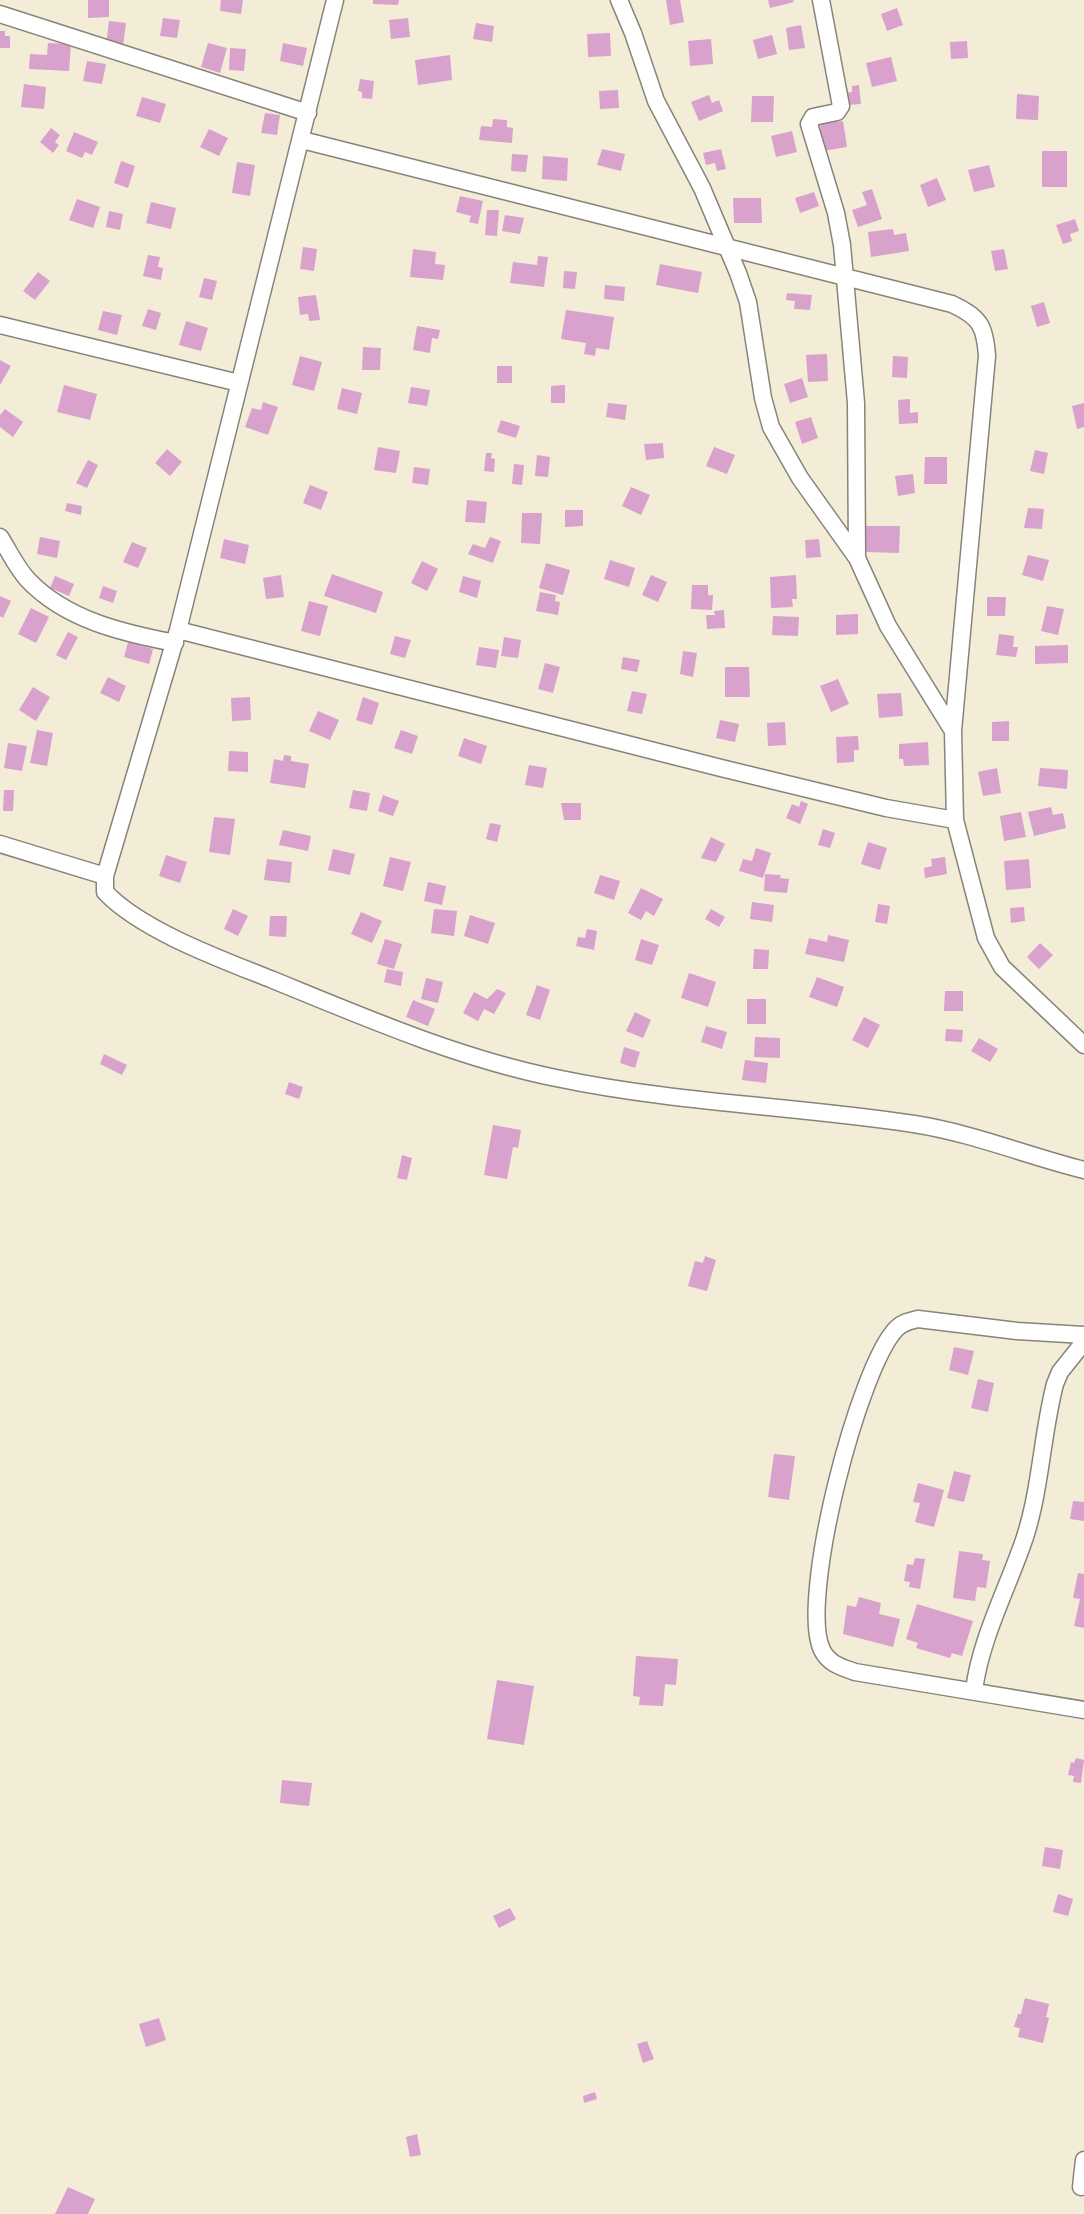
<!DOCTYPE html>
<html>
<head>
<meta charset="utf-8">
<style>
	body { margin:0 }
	canvas { display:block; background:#f3edd7 }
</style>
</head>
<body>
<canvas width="1084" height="2214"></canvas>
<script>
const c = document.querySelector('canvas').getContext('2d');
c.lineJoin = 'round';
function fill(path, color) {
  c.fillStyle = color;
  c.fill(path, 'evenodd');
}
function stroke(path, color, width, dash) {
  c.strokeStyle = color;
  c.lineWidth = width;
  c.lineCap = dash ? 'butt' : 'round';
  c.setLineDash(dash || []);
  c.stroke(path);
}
const building = new Path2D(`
	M88 0H109V17L88 18Z
	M221 0H243L241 14 220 11Z
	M373 0H399L398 5 373 4Z
	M666 0H680L684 22 670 25Z
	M768 0H793L794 2 770 8Z
	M897 8 903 25 887 31 881 14Z
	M163 18 180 20 177 38 160 36Z
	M408 18 410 37 391 39 389 20Z
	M109 21 126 23 123 46 106 44Z
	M476 23 494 26 492 42 473 39Z
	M801 25 805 48 789 50 786 28Z
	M0 31H5V36H10V48H0Z
	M610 33 611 56 588 57 587 34Z
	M772 35 777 54 758 59 753 40Z
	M711 39 713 64 690 66 688 41Z
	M967 41 968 58 951 59 950 42Z
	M48 43 71 44 69 71 29 69 30 54 47 55Z
	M208 43 227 48 220 73 201 67Z
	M283 43 307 48 303 66 280 61Z
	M230 48 246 49 244 71 229 70Z
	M450 55 452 80 418 85 415 60Z
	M891 57 897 81 872 87 866 63Z
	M87 61 106 64 102 84 83 81Z
	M360 79 374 81 372 99 362 98V92L358 91Z
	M24 84 46 87 44 109 21 107Z
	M859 85 861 104 846 105 845 93 852 92V86Z
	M618 90 619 108 600 109 599 91Z
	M1017 94 1039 96 1038 120 1016 119Z
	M709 95 712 103 719 100 723 111 699 121 691 102Z
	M752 96H774L773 122H751Z
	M142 97 166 104 160 123 136 116Z
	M265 113 280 115 277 135 261 133Z
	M493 119 507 120V127L513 128 512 143 479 140 481 126 492 127Z
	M843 121 847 147 823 151 820 124Z
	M51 128 60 135 55 142 59 145 53 153 40 142Z
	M209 129 228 138 219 156 200 147Z
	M792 131 797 152 776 157 771 136Z
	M74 132 98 142 92 155 85 152 82 158 66 151Z
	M602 149 625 154 621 171 597 165Z
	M721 149 726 169 717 171 715 163 706 165 703 153Z
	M1042 151H1067V187H1042Z
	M512 154 528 155 526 172 511 171Z
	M543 156 568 158 567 181 542 179Z
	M121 161 135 166 128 188 114 183Z
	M237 162 255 165 250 196 232 193Z
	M989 165 995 187 974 192 968 170Z
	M937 178 946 200 928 207 920 185Z
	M872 189 882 219 858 227 852 210 867 205 862 192Z
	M814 192 819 206 800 213 795 198Z
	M460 196 483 201 478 224 469 222 471 216 456 212Z
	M733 198H761L762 223H734Z
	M77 199 100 207 93 228 69 220Z
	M151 202 176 208 171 229 146 223Z
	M487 210H499L497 236 485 235Z
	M109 211 123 214 120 230 106 227Z
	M505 215 524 218 520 234 502 231Z
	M1075 219 1079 231 1070 234 1072 241 1063 244 1056 225Z
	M893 229 894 235 906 233 909 251 871 257 868 232Z
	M303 247 317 249 314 271 300 269Z
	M413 249 436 252 435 264 445 265 443 280 410 277Z
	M1004 249 1008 269 995 271 991 251Z
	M148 255 160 257 158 267 163 268 161 280 143 276Z
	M538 256 548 257 544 287 510 283 513 262 537 265Z
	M660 264 702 272 698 293 656 285Z
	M564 271 577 272 575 289 563 288Z
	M38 272 50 281 35 300 23 291Z
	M204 278 217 281 212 300 199 297Z
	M605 285 625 287 624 301 604 299Z
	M787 293 812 295 810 310 794 309 795 301 786 300Z
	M316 295 320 320 309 321 308 314 300 315 298 297Z
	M1044 302 1050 323 1037 327 1031 306Z
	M148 309 161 313 156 330 142 326Z
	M566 310 614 317 609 350 596 348 595 356 584 354 586 343 561 339Z
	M103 311 122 315 117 335 98 330Z
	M186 321 208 328 201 351 179 345Z
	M417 326 440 330 438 339 432 338 430 353 413 350Z
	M363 347 381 348 380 370H362Z
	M827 354 828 381 808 382 806 355Z
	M300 356 322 362 314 391 292 385Z
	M893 356 908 357 907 378 892 377Z
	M0 360 11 366 0 385Z
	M497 366H512V383H497Z
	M802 378 808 397 790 403 784 384Z
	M64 385 97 394 90 420 57 412Z
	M565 385V403H551V386Z
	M411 387 430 390 427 406 408 403Z
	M342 388 362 393 357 414 337 409Z
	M910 399V413L918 412V423L899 424 898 400Z
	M263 402 278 407 268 435 245 427 252 408 261 410Z
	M608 403 627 405 625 420 606 417Z
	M1084 403V427L1077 429 1072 406Z
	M5 409 23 422 13 437 0 427V415Z
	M811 417 818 438 802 444 795 422Z
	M501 420 520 426 516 438 497 432Z
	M663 443 664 458 646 460 644 444Z
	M378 447 400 451 396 473 374 470Z
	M714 447 735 455 727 474 706 466Z
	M167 449 182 462 170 476 155 463Z
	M1035 450 1048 453 1044 474 1030 471Z
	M486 453H492L491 458 495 459 494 472 484 471Z
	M537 455 550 457 548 477 535 476Z
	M925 457H947V484H924Z
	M88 460 98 465 87 488 76 483Z
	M514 464 524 465 522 485 512 484Z
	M414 467 430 469 428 485 412 483Z
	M913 474 915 493 898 496 895 476Z
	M310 485 328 492 321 510 303 503Z
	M631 487 650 495 641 515 622 506Z
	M467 500 487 502 485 523 465 522Z
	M67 503 82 506 81 515 65 511Z
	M1028 508 1044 509 1042 529 1024 528Z
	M565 510H583V526L565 527Z
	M522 513H542L540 544 521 543Z
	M866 526H900L899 553 865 552Z
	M40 537 60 541 57 558 37 554Z
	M490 537 501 541 493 563 468 554 473 544 485 548Z
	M224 539 249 545 245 564 220 558Z
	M819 539 821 557 806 558 805 540Z
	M132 542 147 548 138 568 123 562Z
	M1028 555 1049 560 1043 581 1022 575Z
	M610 560 635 568 629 587 604 579Z
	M422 561 438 569 427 591 411 583Z
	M546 563 570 570 563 595 539 588Z
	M332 574 383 592 376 613 324 596Z
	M281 575 284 597 266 599 263 578Z
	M651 575 667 582 658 602 642 595Z
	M796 575 797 599H792L793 607 771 608 770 577Z
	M55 576 74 584 69 596 50 588Z
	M463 576 481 581 477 598 459 592Z
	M692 585H708V595H713L712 610 691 609Z
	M103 586 117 591 113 603 99 598Z
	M540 592 556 595 555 601 560 602 558 615 536 611Z
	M0 596 11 601 3 618 0 616Z
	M987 597H1006L1005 616H987Z
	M309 601 328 606 320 636 301 631Z
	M1047 606 1064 609 1058 635 1041 631Z
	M31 608 49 617 36 643 18 634Z
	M724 610 725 628 707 629 706 615H715L714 611Z
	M858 614V634L836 635V615Z
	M773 616 799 617 798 636 772 635Z
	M68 632 78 637 66 660 56 655Z
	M999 634 1014 636 1013 647H1018L1016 657 996 655Z
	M395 636 411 640 405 658 390 654Z
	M504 637 521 640 518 658 501 656Z
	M128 642 153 649 149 664 124 657Z
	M1068 645V663L1035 664V646Z
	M479 647 499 650 496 668 476 665Z
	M683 651 697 653 693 677 680 674Z
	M623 657 640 660 637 672 621 669Z
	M545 663 560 667 553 693 538 689Z
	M725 667H749L750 697H725Z
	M108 677 126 686 119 702 100 693Z
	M838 679 849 704 831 712 820 686Z
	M33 687 50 697 36 721 19 710Z
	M632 691 647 694 642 714 627 711Z
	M901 693 903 716 879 718 877 694Z
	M250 697 251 720 232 721 231 698Z
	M363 697 379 703 372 725 356 720Z
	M318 711 339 720 330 740 309 731Z
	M720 720 739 724 735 742 716 738Z
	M1009 721V741H992V722Z
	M785 722 786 745 768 746 767 723Z
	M37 730 53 733 47 766 30 763Z
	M401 730 418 736 412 754 394 748Z
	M858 736 859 750H854V762L837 763 836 737Z
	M464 738 487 746 481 764 458 756Z
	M928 742 929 765 904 766 903 759H899V744Z
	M8 743 27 746 22 771 4 768Z
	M229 751 248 752V772L228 771Z
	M284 755 291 756V761L309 764 305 788 270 783 274 759 283 761Z
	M529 765 547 768 543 788 525 785Z
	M997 768 1001 793 983 796 978 772Z
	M1040 768 1068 770 1067 789 1038 786Z
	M4 790H14L13 811H3Z
	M353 790 370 793 367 811 349 808Z
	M383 795 399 801 393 816 378 811Z
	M801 801 808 804 800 824 786 818 792 804 799 807Z
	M561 803H581V820H564Z
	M1051 807 1053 815 1063 813 1066 828 1034 836 1028 812Z
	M1021 812 1026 837 1004 841 1000 816Z
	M214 817 235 819 230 855 209 852Z
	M490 823 501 825 497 842 486 839Z
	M823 829 835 833 830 848 818 845Z
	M283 830 311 836 308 851 279 845Z
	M711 837 725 844 716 862 701 858Z
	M868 842 887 848 880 870 861 864Z
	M756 848 771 853 763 878 739 871 743 859 752 861Z
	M333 849 355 854 350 875 328 870Z
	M166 855 187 862 180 883 159 876Z
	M390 857 411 862 403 891 383 886Z
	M945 857 947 874 925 878 924 868 932 866 931 859Z
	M267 859 292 862 290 883 264 880Z
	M1029 859 1031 888 1006 890 1004 861Z
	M765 874 781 875 780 878 789 879 787 893 764 891Z
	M600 875 620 881 614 900 594 893Z
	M428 882 446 886 442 905 424 901Z
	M641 888 663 899 654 916 646 911 641 920 628 913Z
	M752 902 774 905 772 922 750 919Z
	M878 904 890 906 887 924 875 922Z
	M1024 907 1025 921 1011 923 1010 908Z
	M233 909 248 916 238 936 224 929Z
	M434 909 457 911 454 936 431 933Z
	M711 909 725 917 719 927 705 919Z
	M361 912 382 921 372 943 351 934Z
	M470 915 495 923 488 944 464 936Z
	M270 916H287L286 937 269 936Z
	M587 929 597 931 594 950 576 946 578 937 585 938Z
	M828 935 849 940 844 962 805 954 809 938 827 942Z
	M385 939 402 944 394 969 377 964Z
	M641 939 659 945 652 965 635 960Z
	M1040 943 1053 955 1039 969 1027 957Z
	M754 949 769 950 768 969H753Z
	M387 969 403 972 401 986 384 982Z
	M689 973 716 982 708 1007 681 998Z
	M817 977 844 987 837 1007 809 997Z
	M426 978 443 982 438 1003 421 999Z
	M537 985 550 990 540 1020 526 1015Z
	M497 989 506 993 494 1014 484 1009 478 1021 463 1013 474 992 487 999Z
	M945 991H963V1011H944Z
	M747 999H766V1024H747Z
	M413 1000 435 1009 428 1026 406 1017Z
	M635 1012 651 1020 643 1038 626 1031Z
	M864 1017 880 1025 868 1048 852 1040Z
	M706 1026 727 1032 722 1049 701 1042Z
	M946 1029 963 1030 962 1042 945 1041Z
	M755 1037 780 1038V1058L754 1057Z
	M979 1038 998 1049 990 1062 971 1051Z
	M624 1047 640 1052 635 1068 620 1063Z
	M104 1054 127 1065 122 1075 100 1064Z
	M745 1060 768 1063 766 1083 742 1080Z
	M289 1082 303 1087 299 1099 285 1094Z
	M493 1125 521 1130 518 1148 513 1147 507 1179 484 1175Z
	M402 1155 412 1158 407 1180 397 1178Z
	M705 1256 716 1260 707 1291 688 1286 695 1261 703 1263Z
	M954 1347 974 1351 968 1375 949 1370Z
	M978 1379 994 1383 988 1412 971 1408Z
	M774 1454 795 1456 789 1500 768 1497Z
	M954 1471 971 1475 964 1502 947 1498Z
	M918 1483 944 1490 934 1527 915 1522 920 1503 913 1502Z
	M1073 1501 1084 1502V1521L1070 1519Z
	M959 1551 983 1554 982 1560 990 1561 986 1588 977 1587 975 1601 953 1598Z
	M915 1558 925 1559 920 1589 909 1587 910 1582 904 1581 907 1564 913 1565Z
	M1078 1573 1084 1574V1628L1074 1626 1080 1599 1073 1598Z
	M859 1597 881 1603 879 1614 900 1619 893 1647 843 1634 847 1605 856 1607Z
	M917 1604 973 1621 962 1656 952 1653 950 1658 916 1648 918 1643 906 1639Z
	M636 1656 678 1659 676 1685 665 1684 663 1706 639 1705 640 1697 633 1696Z
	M497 1680 534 1686 524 1745 487 1739Z
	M1076 1758 1084 1760 1081 1783 1073 1782 1074 1776 1068 1775 1071 1762 1074 1763Z
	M282 1780 312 1783 309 1806 280 1803Z
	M1045 1847 1063 1850 1060 1869 1042 1866Z
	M1058 1894 1073 1899 1068 1916 1053 1912Z
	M510 1908 516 1919 499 1928 493 1916Z
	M1025 1998 1049 2004 1046 2017 1049 2018 1043 2043 1018 2037 1020 2028 1014 2027 1018 2014H1021Z
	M159 2018 166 2040 146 2047 139 2024Z
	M647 2041 654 2059 643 2063 637 2044Z
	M595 2092 597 2099 584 2103 583 2096Z
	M417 2134 421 2155 410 2157 406 2137Z
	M68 2187 95 2199 88 2214H55Z`);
const minor = new Path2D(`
	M335 0 178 630 105 876V892C142 931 223 960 273 980 366 1018 458 1058 556 1078 675 1103 795 1106 914 1124 972 1133 1028 1156 1084 1170
	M619 0 633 33 656 101 702 188 738 273 748 302 763 398 771 427 800 478 857 558 888 626 953 731
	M821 0 841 106 837 112 813 117 809 124 836 213 842 245 856 403 857 558
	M0 14 308 113
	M302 140 952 304C980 317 985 326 987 356L953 731 955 820
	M0 325 239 383
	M0 537C9 551 16 567 28 580 66 620 123 633 175 643
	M178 630 721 768 886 808 955 820 986 938 1002 967 1084 1045
	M0 844 105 876
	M1084 1335 1017 1331 918 1319C910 1321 903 1322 897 1328 859 1365 798 1601 822 1650 829 1664 841 1667 855 1672L1084 1710
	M974 1690C981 1637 1008 1588 1025 1537 1041 1487 1042 1434 1055 1384L1060 1372 1084 1342
	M1081 2187 1084 2160`);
fill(building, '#d8a2cd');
stroke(minor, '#88847a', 19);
stroke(minor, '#fff', 16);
</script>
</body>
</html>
